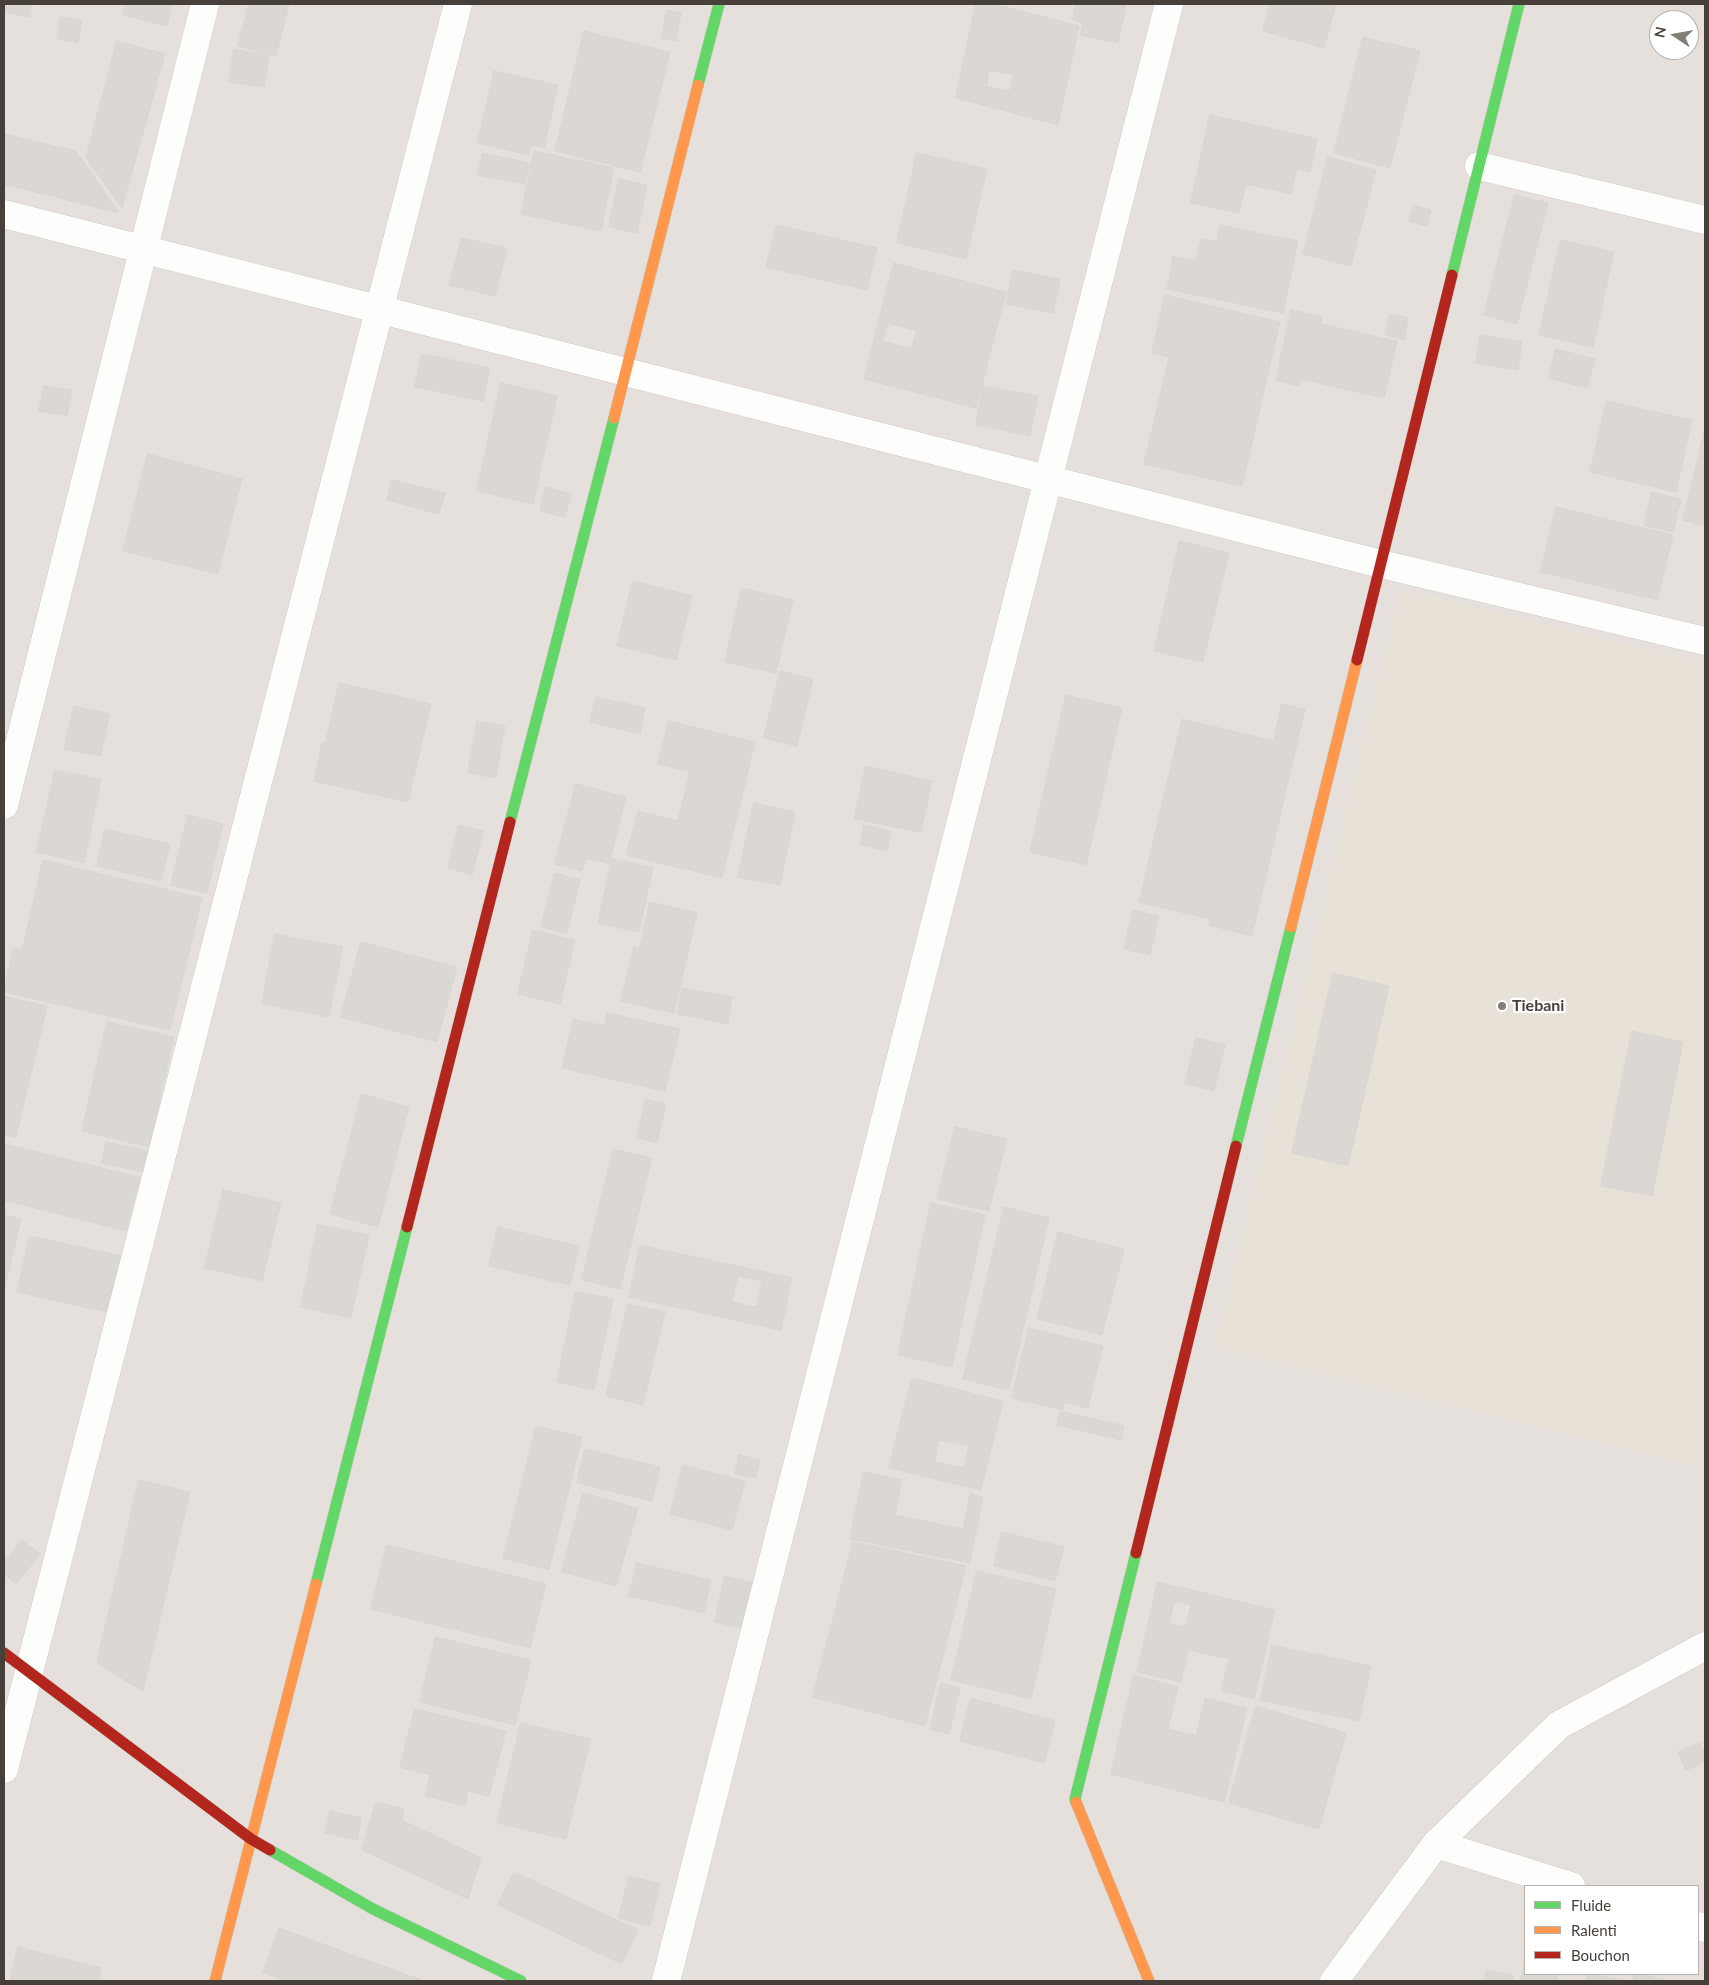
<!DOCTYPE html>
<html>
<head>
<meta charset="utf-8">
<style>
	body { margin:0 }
	#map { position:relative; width:1709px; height:1985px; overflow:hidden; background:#f2efec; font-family:Lato,sans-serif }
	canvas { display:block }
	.frame { position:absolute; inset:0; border:5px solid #473f39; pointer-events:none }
	.legend { position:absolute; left:1524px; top:1885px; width:175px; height:90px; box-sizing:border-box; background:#fff; border:1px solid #b5b2b0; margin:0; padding:6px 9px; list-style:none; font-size:15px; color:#473f39 }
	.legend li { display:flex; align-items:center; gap:10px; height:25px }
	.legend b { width:25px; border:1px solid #b5b2b0 }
	.north { position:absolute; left:1649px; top:10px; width:50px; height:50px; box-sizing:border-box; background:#fff; border:1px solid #b5b2b0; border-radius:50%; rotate:282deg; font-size:14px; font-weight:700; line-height:20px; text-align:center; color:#473f39 }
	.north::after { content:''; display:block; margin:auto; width:18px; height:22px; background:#837d78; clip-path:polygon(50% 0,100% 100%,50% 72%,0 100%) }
</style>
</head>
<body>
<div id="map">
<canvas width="1709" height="1985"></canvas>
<div class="frame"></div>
<ul class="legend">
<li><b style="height:6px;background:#63d668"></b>Fluide</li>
<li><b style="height:6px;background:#ff974d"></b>Ralenti</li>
<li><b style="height:6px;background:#b3261e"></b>Bouchon</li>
</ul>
<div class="north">N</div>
</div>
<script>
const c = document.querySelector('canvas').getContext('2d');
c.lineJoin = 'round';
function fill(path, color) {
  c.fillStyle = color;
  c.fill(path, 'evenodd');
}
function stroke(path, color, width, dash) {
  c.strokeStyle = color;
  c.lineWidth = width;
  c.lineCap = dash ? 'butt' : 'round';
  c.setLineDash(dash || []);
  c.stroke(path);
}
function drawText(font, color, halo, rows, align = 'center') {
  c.font = font + ' Lato,sans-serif';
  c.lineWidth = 4.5;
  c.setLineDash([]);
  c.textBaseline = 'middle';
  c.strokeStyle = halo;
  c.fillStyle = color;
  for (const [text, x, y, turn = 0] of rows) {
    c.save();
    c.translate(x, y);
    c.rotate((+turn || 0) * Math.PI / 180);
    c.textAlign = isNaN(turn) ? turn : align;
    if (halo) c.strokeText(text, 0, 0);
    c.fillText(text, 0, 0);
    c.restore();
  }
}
const residential = new Path2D(`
	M4 4H1705V1981H4ZM1659 20H1689V50H1659ZM1525 1886H1698V1974H1525Z`);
const education = new Path2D(`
	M1401 589 1705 663V1468L1215 1348Z`);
const building = new Path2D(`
	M4 4H32L30 17 4 12Z
	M126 4H172L167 26 123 15Z
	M249 4H289L276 56 238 46Z
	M976 4H994L1079 26 1058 125 956 98ZM989 70 1013 75 1010 91 987 87Z
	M1076 4H1119L1126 6 1118 43 1080 35 1083 23 1073 20Z
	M1270 4H1336L1324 48 1263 31Z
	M667 10 681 13 676 41 662 38Z
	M61 17 82 20 78 43 57 39Z
	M584 31 670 52 640 172 555 151Z
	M1363 37 1420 51 1390 168 1334 153Z
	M117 41 165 54 122 208 86 158Z
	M234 49 269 55 264 87 229 82Z
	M494 71 558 85 544 148 531 145 529 155 478 143Z
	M1210 115 1317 139 1310 172 1297 169 1291 194 1246 184 1239 213 1191 203Z
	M4 134 76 151 119 213 4 184Z
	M534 151 614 168 601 231 521 214Z
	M483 153 529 163 525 184 478 175Z
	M917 153 987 169 966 259 897 243Z
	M1328 157 1376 170 1351 266 1303 254Z
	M619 179 647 185 637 233 609 227Z
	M1515 195 1548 203 1517 324 1484 315Z
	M1414 205 1431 210 1427 226 1409 221Z
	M777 225 877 248 867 290 766 267Z
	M1220 225 1298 241 1283 313 1167 289 1173 256 1196 261 1201 239 1217 242Z
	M462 238 507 248 495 296 449 285Z
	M1561 240 1614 252 1593 347 1539 335Z
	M894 263 1006 292 976 408 864 379ZM888 323 917 331 911 349 883 341Z
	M1013 270 1060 279 1053 313 1006 304Z
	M1165 295 1280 322 1242 486 1144 464 1169 357 1152 353Z
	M1291 310 1322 317 1321 324 1397 341 1384 398 1300 379 1299 386 1276 381Z
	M1390 314 1408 318 1404 340 1385 335Z
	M1480 335 1522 342 1518 370 1476 363Z
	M1556 349 1595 359 1587 388 1549 378Z
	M422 354 490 368 483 401 415 387Z
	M501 383 557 396 533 504 477 491Z
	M44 386 72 390 67 416 39 411Z
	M983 386 1038 396 1030 436 976 425Z
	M1607 401 1692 420 1676 492 1590 472Z
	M1705 428V526L1683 520Z
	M148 454 242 479 218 574 123 551Z
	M392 480 445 493 439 514 387 500Z
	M546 487 571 494 565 517 540 511Z
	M1652 492 1681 499 1673 532 1644 525Z
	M1556 507 1673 535 1657 600 1541 572Z
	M1180 541 1229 553 1203 662 1154 651Z
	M633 581 692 596 676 660 617 646Z
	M742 588 793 600 776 673 725 662Z
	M780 671 813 679 797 746 764 738Z
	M339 683 431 704 408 802 314 781 322 743 325 744Z
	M1066 695 1122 708 1086 865 1030 852Z
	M596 697 645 708 640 734 590 722Z
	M1282 704 1305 709 1252 936 1209 925 1210 919 1139 902 1182 719 1273 741Z
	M74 706 110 714 100 756 64 749Z
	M477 721 505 726 496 778 468 773Z
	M669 721 755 742 722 878 626 855 638 811 678 821 690 772 658 764Z
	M866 766 932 781 921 832 854 819Z
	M55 770 101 779 84 863 37 852Z
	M576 784 626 797 609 864 586 858 582 871 555 864Z
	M754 803 795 812 780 885 738 877Z
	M188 815 223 824 207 893 171 885Z
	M459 825 483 831 472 875 448 868Z
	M864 825 891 831 887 851 860 845Z
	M105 829 170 844 161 881 97 866Z
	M612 859 653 867 639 932 598 923Z
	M43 860 202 898 170 1030 4 992 13 948 22 950Z
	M555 873 580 880 567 933 541 927Z
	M650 902 697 913 674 1013 621 1001 634 947 639 949Z
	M1133 910 1159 916 1150 955 1124 949Z
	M533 930 575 940 560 1004 518 994Z
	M275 934 343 947 329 1017 262 1004Z
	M361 942 457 967 437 1042 341 1017Z
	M1333 973 1389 986 1348 1166 1292 1153Z
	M682 988 732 997 728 1024 678 1014Z
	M4 996 47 1006 16 1137 4 1134Z
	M607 1013 680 1029 665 1091 562 1068 573 1019 604 1026Z
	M107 1022 174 1037 149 1147 82 1131Z
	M1632 1031 1683 1042 1652 1196 1601 1186Z
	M1196 1038 1225 1045 1214 1091 1185 1084Z
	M362 1094 409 1107 378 1227 330 1214Z
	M646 1099 666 1104 657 1143 637 1138Z
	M955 1127 1007 1139 989 1211 937 1199Z
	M106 1142 148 1151 143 1172 102 1163Z
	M4 1144 140 1177 126 1231 4 1200Z
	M613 1149 652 1158 620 1289 582 1280Z
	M223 1190 281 1203 262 1281 205 1268Z
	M931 1203 985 1215 952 1367 898 1355Z
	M1004 1207 1049 1218 1009 1390 963 1379Z
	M4 1215 21 1219 4 1291Z
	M318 1224 369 1235 351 1318 301 1307Z
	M498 1227 579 1246 570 1285 489 1266Z
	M1058 1232 1124 1249 1102 1335 1037 1319Z
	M30 1236 122 1256 110 1313 17 1292Z
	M640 1245 792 1278 781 1330 629 1297ZM738 1276 762 1281 757 1307 732 1302Z
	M576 1291 613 1299 594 1390 557 1382Z
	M628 1304 665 1312 643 1405 606 1396Z
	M1029 1328 1103 1346 1088 1408 1064 1402 1063 1410 1012 1398Z
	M912 1378 1003 1401 981 1490 889 1468ZM939 1440 969 1446 964 1468 935 1462Z
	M1060 1411 1124 1426 1121 1440 1057 1425Z
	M536 1426 582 1437 549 1570 503 1558Z
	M585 1449 660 1467 652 1501 577 1483Z
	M739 1455 760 1460 756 1478 735 1474Z
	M683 1465 745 1481 732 1530 670 1514Z
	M864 1472 902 1480 895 1515 963 1529 970 1494 983 1497 970 1563 850 1539Z
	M139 1480 190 1492 143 1691 97 1663Z
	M583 1493 638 1508 616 1586 562 1572Z
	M1002 1532 1064 1547 1055 1581 994 1566Z
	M22 1540 40 1554 16 1584 4 1574V1563Z
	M853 1542 966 1566 925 1726 813 1697Z
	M387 1545 546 1584 530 1648 371 1609Z
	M637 1563 711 1580 704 1613 629 1596Z
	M977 1571 1056 1589 1031 1699 951 1680Z
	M725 1576 762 1585 753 1630 715 1622Z
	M1158 1582 1275 1610 1254 1699 1221 1691 1229 1659 1188 1650 1181 1682 1137 1672ZM1175 1601 1191 1605 1185 1627 1169 1624Z
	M436 1637 531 1660 515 1725 420 1702Z
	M1272 1645 1371 1666 1359 1721 1261 1700Z
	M1134 1675 1178 1687 1168 1729 1196 1736 1205 1698 1247 1708 1224 1802 1111 1774Z
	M941 1683 960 1688 949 1734 930 1730Z
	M971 1698 1055 1721 1044 1763 960 1741Z
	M1256 1706 1346 1733 1319 1829 1229 1803Z
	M415 1709 506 1731 489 1796 468 1791 465 1806 425 1796 430 1775 400 1767Z
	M521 1723 591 1739 566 1839 497 1823Z
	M1700 1743 1705 1754V1762L1686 1770 1678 1752Z
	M376 1802 404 1809 402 1820 481 1858 468 1899 362 1850Z
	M330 1811 361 1818 357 1840 326 1833Z
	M514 1872 638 1930 622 1964 498 1905Z
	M629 1876 660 1884 650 1926 619 1918Z
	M279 1928 424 1981H286L263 1973Z
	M18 1947 101 1968 98 1981H10Z
	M1525 1960V1974H1558L1556 1981H1521Z
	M1487 1970 1513 1975 1512 1981H1485Z
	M1588 1974H1592L1625 1981H1586Z
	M1635 1974H1639L1668 1981H1633Z`);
const street = new Path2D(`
	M1479 166 1705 220
	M4 214 1381 564 1705 641
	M4 805 205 4
	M4 1769 458 4
	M1436 1844 1571 1886
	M1698 1926 1705 1928
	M666 1981 1169 4
	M1334 1981 1436 1844 1559 1725 1705 1646`);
const fast = new Path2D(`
	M698 85 719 4
	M1452 275 1519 4
	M510 822 614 418
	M1236 1146 1291 927
	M316 1584 407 1227
	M1076 1802 1075 1799 1136 1553
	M270 1850 373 1909 521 1981`);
const slow = new Path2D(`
	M614 418 698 85
	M1291 927 1357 660
	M1076 1802 1149 1981
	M215 1981 316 1584`);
const jam = new Path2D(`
	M1357 660 1452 275
	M407 1227 510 822
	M1136 1553 1236 1146
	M4 1653 251 1839 270 1850`);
const markers = [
	[1502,1006,5,"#837d78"]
];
const poiNames = [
	["Tiebani",1512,1006]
];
fill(residential, '#e5e0db');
fill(education, '#e7e1d8');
fill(building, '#dbd8d4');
stroke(building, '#dad6d2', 1);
stroke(street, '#cfcdca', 29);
stroke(fast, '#d0cbc4', 12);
stroke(slow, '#d0cbc4', 12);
stroke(jam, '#d0cbc4', 12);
stroke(street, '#fdfdfc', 28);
stroke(fast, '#63d668', 11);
stroke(slow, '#ff974d', 11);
stroke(jam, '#b3261e', 11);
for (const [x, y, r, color] of markers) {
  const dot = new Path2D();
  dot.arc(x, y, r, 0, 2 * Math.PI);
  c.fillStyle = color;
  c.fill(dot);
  stroke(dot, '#fff', 2);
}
drawText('bold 16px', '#473f39', '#fff', poiNames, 'left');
</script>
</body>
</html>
